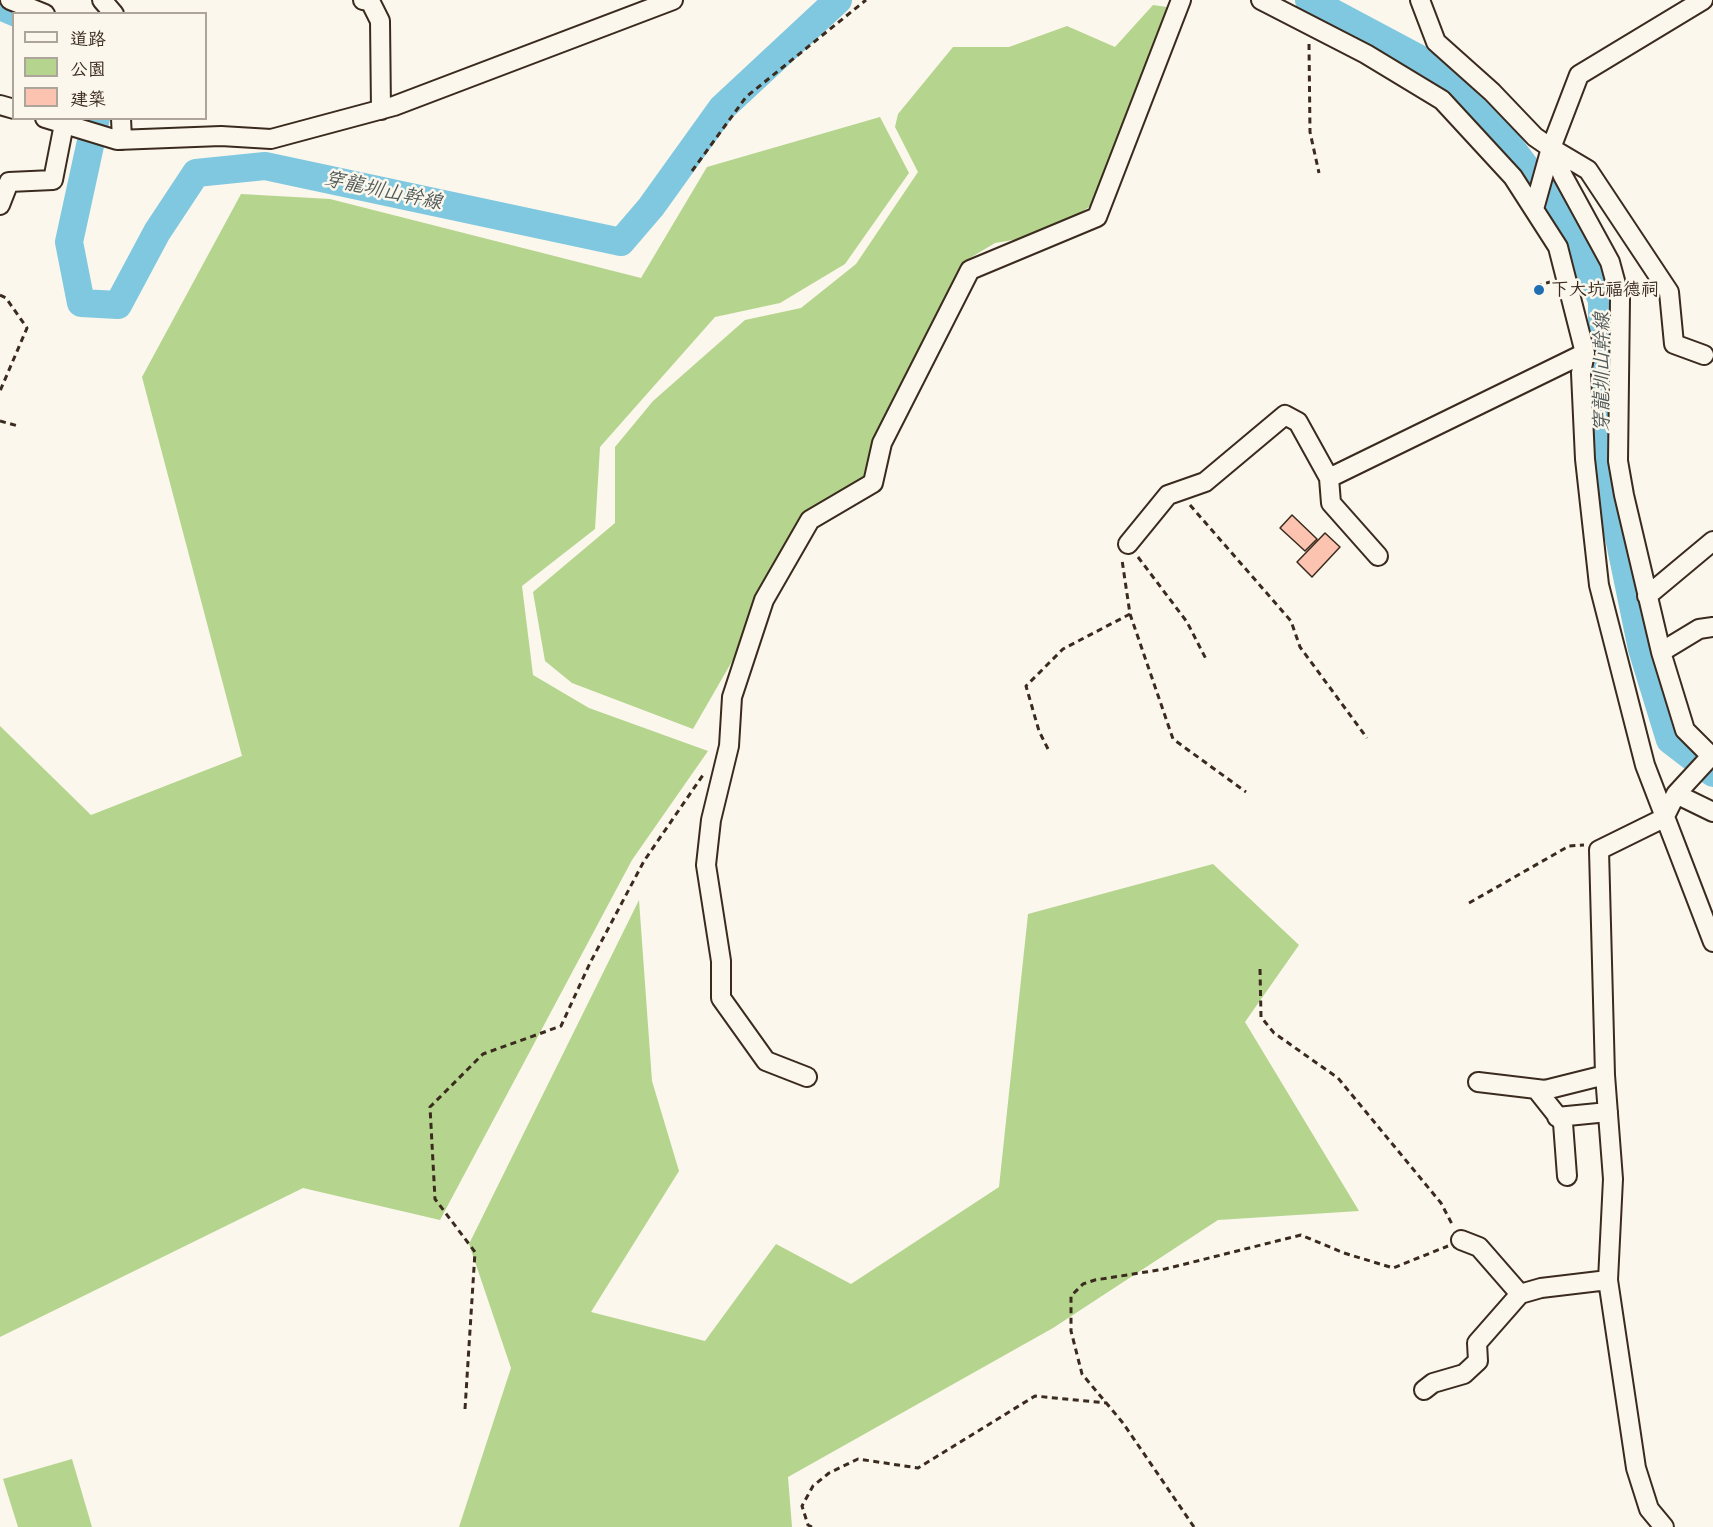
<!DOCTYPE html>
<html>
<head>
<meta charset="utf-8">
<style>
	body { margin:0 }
	#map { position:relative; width:1713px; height:1527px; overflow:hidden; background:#fbf7ec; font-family:"Playpen Sans","LXGW WenKai TC",sans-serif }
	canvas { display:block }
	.legend { position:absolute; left:12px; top:12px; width:195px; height:108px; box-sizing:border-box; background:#fbf7ec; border:2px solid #aea59a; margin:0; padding:8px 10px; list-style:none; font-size:18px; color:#3b2a1e }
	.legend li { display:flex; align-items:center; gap:12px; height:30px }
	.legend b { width:30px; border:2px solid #aea59a }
</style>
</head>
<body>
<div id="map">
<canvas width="1713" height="1527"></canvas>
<ul class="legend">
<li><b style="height:8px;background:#fbf7ec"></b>道路</li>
<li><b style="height:16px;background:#b5d48d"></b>公園</li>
<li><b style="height:16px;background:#fbc3b0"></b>建築</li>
</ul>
</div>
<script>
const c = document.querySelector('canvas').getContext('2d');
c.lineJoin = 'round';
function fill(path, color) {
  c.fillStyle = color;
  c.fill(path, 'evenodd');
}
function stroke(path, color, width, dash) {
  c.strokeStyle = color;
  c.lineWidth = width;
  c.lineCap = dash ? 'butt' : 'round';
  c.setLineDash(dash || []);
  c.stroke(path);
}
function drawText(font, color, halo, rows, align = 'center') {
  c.font = font + ' "Playpen Sans","LXGW WenKai TC",sans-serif';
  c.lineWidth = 5;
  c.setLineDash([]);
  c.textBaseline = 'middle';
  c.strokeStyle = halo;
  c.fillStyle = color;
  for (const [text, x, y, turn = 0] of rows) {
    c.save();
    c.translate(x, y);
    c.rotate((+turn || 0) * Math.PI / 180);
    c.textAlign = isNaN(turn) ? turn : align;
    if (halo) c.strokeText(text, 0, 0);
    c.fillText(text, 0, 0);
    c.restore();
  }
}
const green = new Path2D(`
	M1153 5 1167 7 1112 161 1092 205 1048 234 995 243 970 258 882 421 865 475 817 514 693 729 572 683 545 661 533 592 615 523V447L653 401 745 320 801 308 856 264 918 172 895 127 898 114 953 47H1009L1067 26 1115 47Z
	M880 117 909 173 845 264 780 303 715 317 600 447 595 529 522 586 533 675 589 708 708 751 632 860 440 1220 303 1188 0 1337V726L91 815 242 756 142 377 241 194 330 199 641 278 707 167Z
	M1213 864 1299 945 1245 1022 1359 1211 1218 1220 1053 1328 788 1477 792 1527H459L511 1368 469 1244 639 900 652 1081 679 1171 591 1312 705 1341 776 1244 851 1284 999 1187 1028 914Z
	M72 1459 92 1527H18L3 1479Z`);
const river = new Path2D(`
	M1309 0 1418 58 1500 133 1569 225 1602 300 1603 460 1642 649 1670 740 1713 773
	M0 6 19 14
	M96 118 69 242 81 303 118 305 157 232 196 173 265 166 621 242 651 207 722 108 838 0`);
const building = new Path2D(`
	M1292 515 1317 539 1305 551 1280 528Z
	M1325 533 1340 547 1312 577 1297 562Z`);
const path = new Path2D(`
	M1309 44 1310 132 1319 173
	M692 171 746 97 866 0
	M1536 286 1550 282
	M0 295 6 298 27 328 0 391
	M0 421 18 426
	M1190 505 1291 621 1300 647 1367 738
	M1138 557 1187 622 1207 661
	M1130 614 1173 739 1246 792
	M1048 749 1039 731 1026 686 1063 649 1130 614 1122 560
	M1469 903 1569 846 1584 845
	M1260 969 1261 1017 1274 1033 1338 1078 1441 1203 1453 1226
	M465 1409 475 1252 435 1199 430 1107 483 1054 561 1026 590 963 644 861 705 772
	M812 1527 808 1525 802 1506 813 1486 829 1473 858 1459 918 1468 1035 1396 1107 1403
	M1194 1527 1123 1423 1082 1374 1071 1331V1296L1083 1284 1095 1280 1165 1269 1301 1235 1344 1253 1393 1268 1448 1246`);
const minor = new Path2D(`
	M10 0 45 14
	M102 0 114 14
	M363 0 370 1 380 21 381 110
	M1261 0 1366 54 1442 100 1513 177 1558 247 1585 353 1581 373 1585 459 1599 585 1645 765 1713 942
	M1420 0 1436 42 1492 92 1535 137 1551 148 1563 176 1610 262 1620 299 1618 461 1624 495 1661 652 1685 730 1713 758
	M0 105 14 109
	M45 118 117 140 221 136 271 139 394 106 673 0
	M121 118 122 140
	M1551 148 1588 170 1669 292 1674 344 1704 355
	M0 205 9 182 53 180 64 124
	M1534 209 1551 148 1579 75 1703 0
	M1329 478 1331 503 1378 556
	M1128 544 1168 495 1205 482 1285 415 1298 422 1329 478 1585 353
	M1647 596 1713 541
	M1661 652 1699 629 1713 627
	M1676 794 1713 812
	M807 1077 766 1061 721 998V961L706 865 711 820 729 746 732 697 764 600 810 520 873 483 882 443 970 270 1097 217 1181 0
	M1478 1082 1545 1090 1605 1075
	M1536 1089 1563 1123 1567 1176
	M1557 1117 1608 1112
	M1461 1240 1479 1247 1520 1294 1541 1288 1608 1280
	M1424 1390 1433 1383 1464 1374 1478 1361 1477 1343 1520 1294
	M1664 1527 1649 1509 1636 1468 1608 1280 1613 1179 1605 1075 1599 850 1664 818 1676 794 1711 756`);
const markers = [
	[1539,290,6,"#1f6fb2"]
];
const poiNames = [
	["下大坑福德祠",1551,290]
];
const waterNames = [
	["穿龍圳山幹線",383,191,12],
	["穿龍圳山幹線",1602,372,-90]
];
fill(green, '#b5d48d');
stroke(river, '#7fc8e0', 28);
fill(building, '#fbc3b0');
stroke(building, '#3b2a1e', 1.5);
stroke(minor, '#3b2a1e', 22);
stroke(path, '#3b2a1e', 3, [6, 4.5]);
stroke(minor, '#fbf7ec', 18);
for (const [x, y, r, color] of markers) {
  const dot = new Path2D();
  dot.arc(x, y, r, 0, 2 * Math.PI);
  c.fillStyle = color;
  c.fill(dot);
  stroke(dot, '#fbf7ec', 2);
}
drawText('18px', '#3b2a1e', '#fbf7ec', poiNames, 'left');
drawText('italic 20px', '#4f5958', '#fbf7ec', waterNames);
</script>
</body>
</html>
